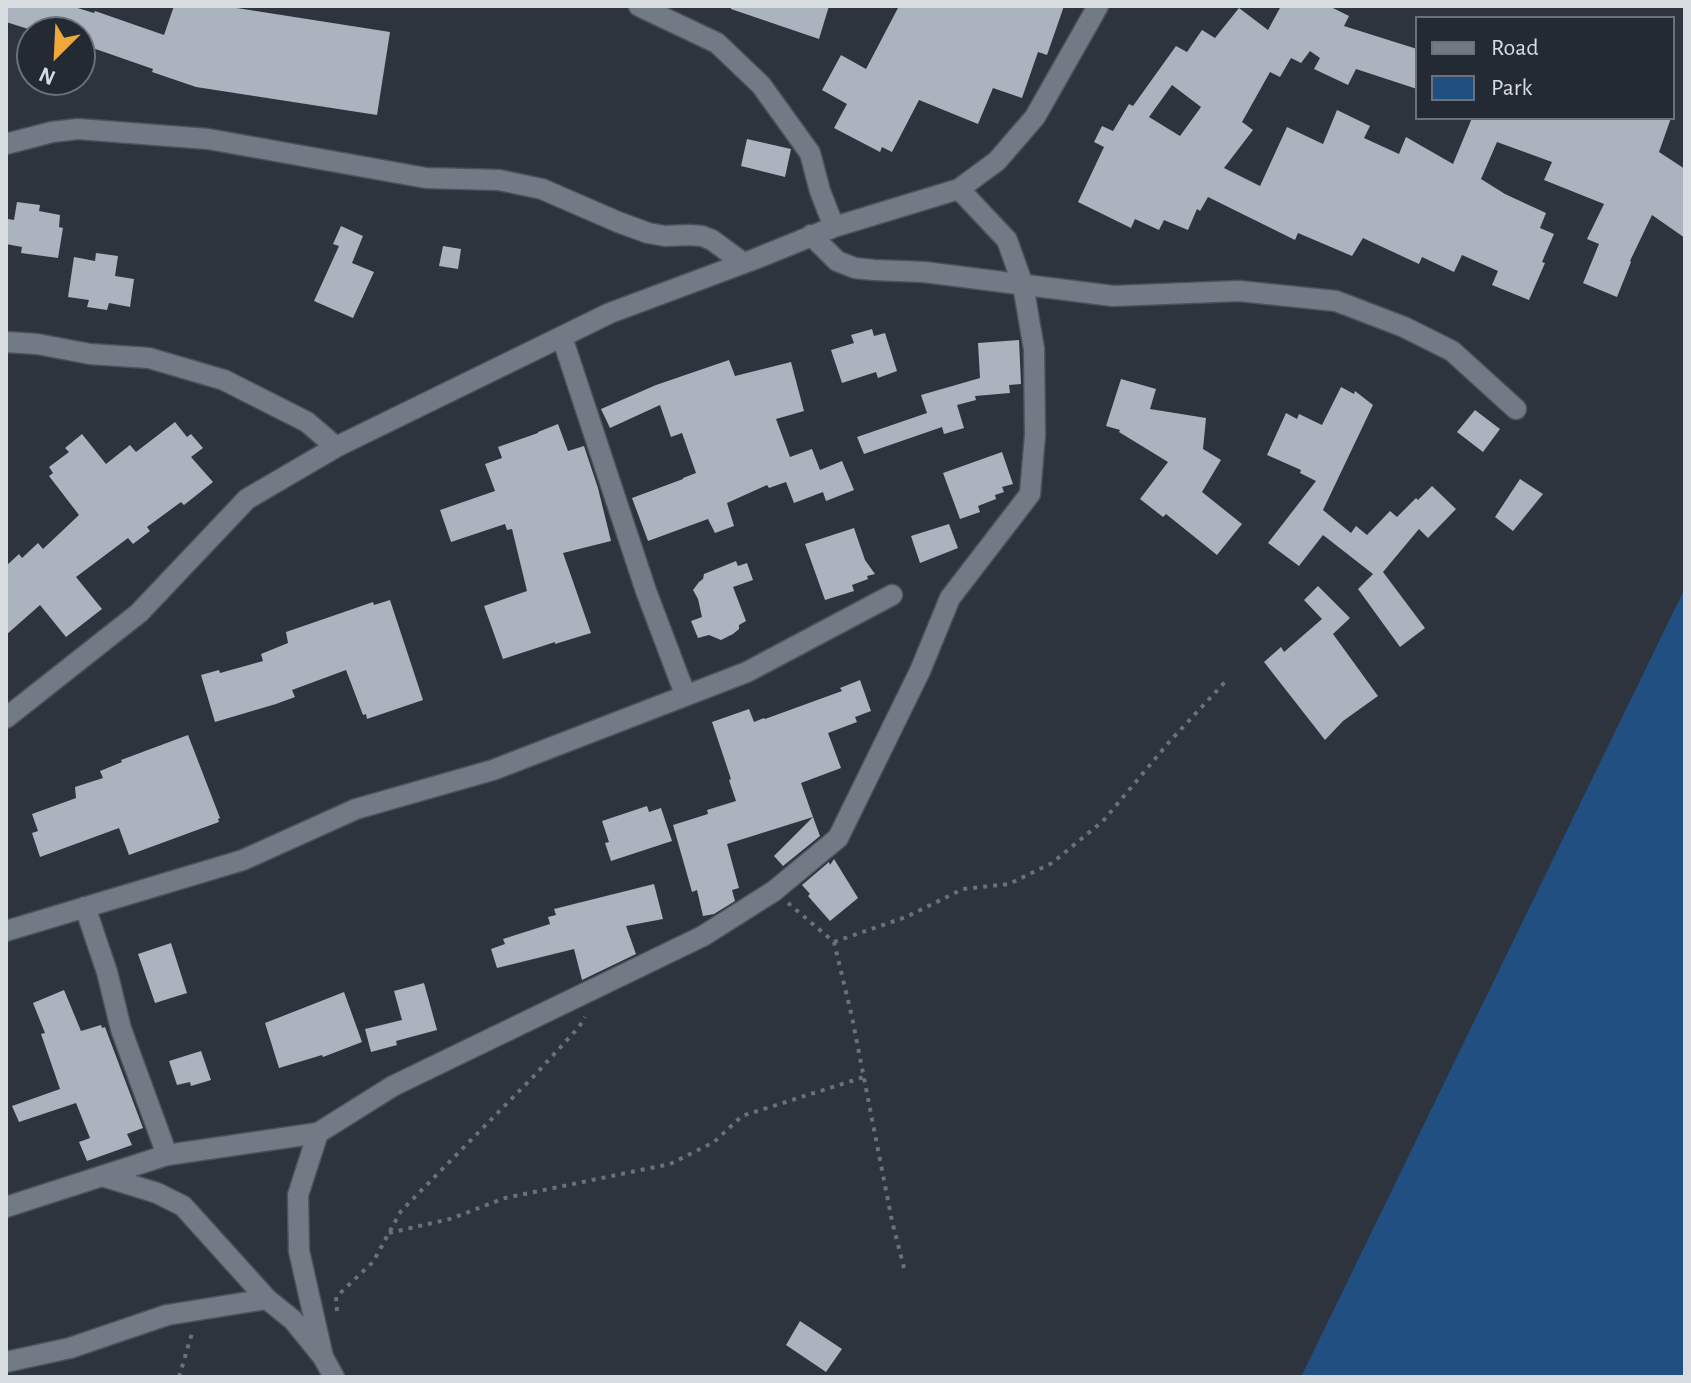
<!DOCTYPE html>
<html>
<head>
<meta charset="utf-8">
<style>
	body { margin:0 }
	#map { position:relative; width:1691px; height:1383px; overflow:hidden; background:#2d343d; font-family:"Alegreya Sans",sans-serif }
	canvas { display:block }
	.frame { position:absolute; inset:0; border:8px solid #d7dce1; pointer-events:none }
	.legend { position:absolute; left:1415px; top:16px; width:260px; height:104px; box-sizing:border-box; background:#232a33; border:2px solid #6b7179; margin:0; padding:10px 14px; list-style:none; font-size:24px; color:#d7dce1 }
	.legend li { display:flex; align-items:center; gap:16px; height:40px }
	.legend b { width:40px; border:2px solid #6b7179 }
	.north { position:absolute; left:16px; top:16px; width:80px; height:80px; box-sizing:border-box; background:#232a33; border:2px solid #6b7179; border-radius:50%; rotate:204deg; font-size:22px; font-weight:700; line-height:32px; text-align:center; color:#d7dce1 }
	.north::after { content:''; display:block; margin:auto; width:28px; height:36px; background:#eea83c; clip-path:polygon(50% 0,100% 100%,50% 72%,0 100%) }
</style>
</head>
<body>
<div id="map">
<canvas width="1691" height="1383"></canvas>
<div class="frame"></div>
<ul class="legend">
<li><b style="height:10px;background:#727b85"></b>Road</li>
<li><b style="height:22px;background:#214f82"></b>Park</li>
</ul>
<div class="north">N</div>
</div>
<script>
const c = document.querySelector('canvas').getContext('2d');
c.lineJoin = 'round';
function fill(path, color) {
  c.fillStyle = color;
  c.fill(path, 'evenodd');
}
function stroke(path, color, width, dash) {
  c.strokeStyle = color;
  c.lineWidth = width;
  c.lineCap = dash ? 'butt' : 'round';
  c.setLineDash(dash || []);
  c.stroke(path);
}
const green = new Path2D(`
	M1685 588V1377H1301Z`);
const building = new Path2D(`
	M6 6H71L94 13 95 11 164 35 174 6H224L390 32 377 115 196 87 152 72 153 69 84 45 88 32H38L6 22Z
	M731 6H829L819 39 731 9Z
	M899 6H1064L1047 55 1038 52 1022 98 993 88 978 124 919 100 892 152 882 147 880 152 834 128 847 104 822 90 841 55 866 69Z
	M1281 6H1329L1349 16 1344 26 1417 49V89L1356 69 1348 85 1314 69 1320 58 1310 51 1301 63 1291 58 1280 77 1270 72 1242 122 1253 130 1224 168 1260 186 1287 127 1323 144 1337 110 1370 126 1364 138 1399 154 1406 137 1453 164 1472 118H1671L1659 152 1685 169V238L1652 215 1630 261 1631 262 1617 297 1583 283 1599 244 1587 239 1604 204 1544 180 1552 162 1497 142 1481 179 1505 194 1546 213 1540 228 1554 234 1542 262 1545 263 1529 300 1492 285 1498 271 1462 255 1454 272 1422 257 1419 264 1363 238 1352 256 1298 233 1295 240 1208 197 1200 211 1197 209 1188 230 1164 220 1159 230 1135 219 1131 228 1078 202 1104 147 1094 142 1102 126 1113 131 1129 104 1133 106 1176 46 1187 52 1202 30 1215 38 1239 8 1268 30ZM1172 85 1201 107 1180 136 1149 117Z
	M747 139 791 149 785 177 741 166Z
	M17 202 40 205 39 211 60 215 59 227 63 228 58 258 21 253 22 247 6 244 8 219 14 220Z
	M341 226 363 236 352 263 374 272 353 318 314 301 339 246 333 244Z
	M443 246 461 249 458 269 439 266Z
	M96 253 118 256 115 276 134 279 130 307 109 303 107 310 87 307 89 300 68 297 74 257 95 261Z
	M872 329 874 336 885 333 897 371 878 378 876 372 842 383 831 350 854 343 851 335Z
	M1019 340 1021 384 1009 385 1010 393 975 396 976 400 957 405 964 428 944 434 942 427 864 454 857 437 927 413 921 395 980 378 978 343Z
	M729 360 735 376 791 362 804 411 776 419 790 457 812 449 820 470 842 461 854 490 826 501 823 492 794 503 786 482 769 488 767 485 727 503 734 526 715 533 708 519 648 541 632 498 683 479V478L696 473 682 433 671 437 660 405 610 428 601 409 656 385Z
	M1121 379 1156 389 1150 409 1206 418 1203 449 1221 460 1202 492 1242 524 1217 555 1166 514 1163 517 1140 499 1168 462 1119 432 1120 430 1106 426Z
	M1341 387 1354 394 1355 391 1373 405 1323 510 1351 533 1356 526 1367 535 1390 511 1397 517 1416 498 1418 500 1432 486 1456 509 1428 538 1419 529 1383 572 1425 628 1400 647 1358 589 1373 574 1323 535 1299 566 1268 543 1316 481 1300 473 1301 470 1267 455 1286 413 1297 419 1299 414 1322 425Z
	M1475 410 1500 429 1483 452 1457 432Z
	M175 422 187 437 191 434 203 448 191 457 213 482 184 505 181 502 147 527 150 531 133 544 128 538 76 577 102 609 66 637 40 605 6 635V566L19 554 22 558 38 543 43 549 79 515 49 476 53 473 49 467 69 452 65 448 82 434 106 464 130 445 136 452Z
	M558 424 568 451 584 446 598 488 611 541 563 553 591 633 555 644V642L503 659 484 606 527 591 512 529 507 530 505 524 451 542 440 510 495 491 485 464 502 458 498 447 538 433V432Z
	M1002 452 1013 484 1002 487 1004 492 995 495 996 499 978 506 980 512 960 519 943 473Z
	M1520 479 1543 494 1513 531 1495 517Z
	M949 524 958 548 920 563 911 536Z
	M854 528 865 560 875 574 867 576 868 579 852 585 854 591 825 600 805 544Z
	M736 561 738 566 747 563 753 580 733 587 746 621 739 625V629L733 634 721 640 709 635 698 638 691 621 702 617 698 599 693 590 699 582 703 579 704 574Z
	M1318 586 1350 618 1333 634 1378 696 1343 721 1325 740 1264 662 1281 647 1284 652 1322 619 1304 600Z
	M390 600 423 700 367 719 366 714 363 715 346 670 292 690 295 697 276 704 215 722 201 675 219 670 220 673 263 661 261 654 288 643 286 632 373 602 374 605Z
	M860 680 871 711 855 717 857 722 828 733 841 768 801 783 813 817 727 844 739 888 732 890 735 901 714 914 703 916 697 890 692 892 673 825 708 814 707 810 736 801 729 780 731 779 712 722 749 709 754 722 764 718 765 719 842 691 840 688Z
	M188 735 220 818 218 819 219 822 129 855 119 828 40 857 32 833 38 831 32 814 76 798 75 787 103 778 100 771 122 762 121 760Z
	M647 806 649 812 661 808 672 841 611 861 605 843 609 842 602 821Z
	M813 817 820 836 783 866 774 856Z
	M834 859 858 898 830 921 808 896 810 894 802 885 829 862 830 865Z
	M654 884 663 919 626 926 636 954 582 980 574 949 497 968 491 949 505 944 503 939 550 924 548 917 556 915 554 909Z
	M171 943 187 993 155 1003 138 954Z
	M424 983 437 1030 396 1041 397 1045 371 1052 365 1029 402 1020 394 991Z
	M64 990 81 1031 101 1025 102 1028 105 1027 143 1128 127 1134 132 1145 87 1161 79 1142 90 1138 76 1103 19 1122 12 1106 60 1089 41 1034 45 1033 33 1003Z
	M344 992 362 1042 323 1057 322 1055 279 1068 265 1023Z
	M201 1051 211 1080 191 1086 190 1082 177 1085 169 1061Z
	M800 1321 842 1349 826 1372 786 1345Z`);
const path = new Path2D(`
	M788 903 834 942 852 1017 892 1221 904 1268
	M834 942 906 917 963 889 1009 884 1052 863 1103 821 1170 741 1226 681
	M389 1233 450 1219 505 1198 670 1164 714 1142 742 1116 864 1077
	M337 1311 336 1297 373 1262 401 1211 534 1076 579 1027 585 1017
	M179 1377 192 1333`);
const minor = new Path2D(`
	M639 6 717 43 761 85 810 153 820 191 834 227
	M6 144 52 132 78 129 208 139 426 178 499 180 542 189 618 222 648 233 665 236 690 235 702 236 712 240 742 262
	M811 235 837 261 855 268 874 270 924 272 1113 296 1239 291 1336 301 1404 327 1452 351 1516 409
	M562 337 646 591 685 694
	M6 342 37 344 90 354 149 358 224 380 307 422 336 447
	M6 718 139 613 247 499 336 447 610 313 755 259 834 227 959 189 997 161 1035 117 1098 6
	M85 907 107 972 121 1029 167 1155
	M6 931 243 860 356 809 493 770 747 672 892 595
	M318 1133 298 1195 299 1251 323 1357 334 1377
	M102 1176 157 1193 183 1206 267 1299 293 1320 323 1357
	M6 1207 167 1155 318 1133 393 1086 703 936 774 891 838 838 920 671 950 598 1030 494 1035 435 1034 349 1023 285 1007 240 959 189
	M6 1362 70 1348 167 1315 267 1299`);
fill(green, '#214f82');
fill(building, '#aab3be');
stroke(minor, '#4b5259', 23);
stroke(path, '#6a7178', 4, [4, 6]);
stroke(minor, '#727b85', 20);
</script>
</body>
</html>
